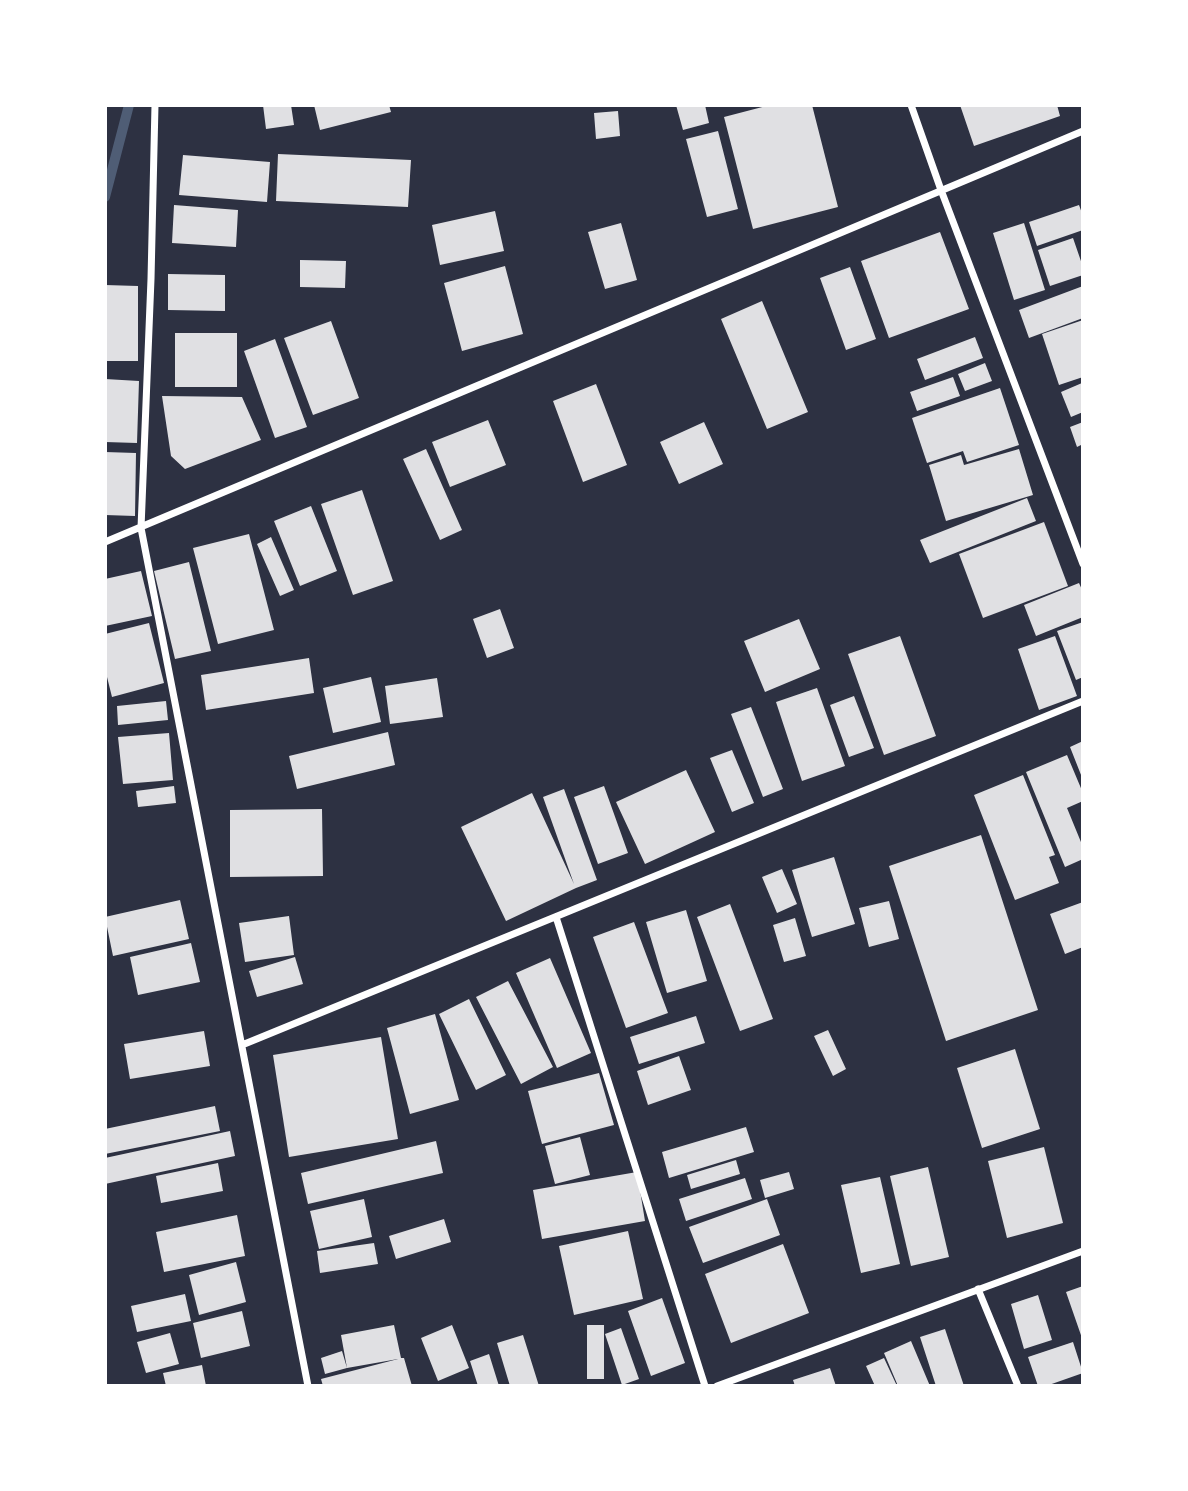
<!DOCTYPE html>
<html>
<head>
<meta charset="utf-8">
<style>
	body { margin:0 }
	#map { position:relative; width:1188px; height:1491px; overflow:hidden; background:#2d3142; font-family:"Archivo Narrow",sans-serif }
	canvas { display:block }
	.frame { position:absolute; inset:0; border:107px solid #fff; pointer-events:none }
</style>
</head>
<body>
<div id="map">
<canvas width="1188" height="1491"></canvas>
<div class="frame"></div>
</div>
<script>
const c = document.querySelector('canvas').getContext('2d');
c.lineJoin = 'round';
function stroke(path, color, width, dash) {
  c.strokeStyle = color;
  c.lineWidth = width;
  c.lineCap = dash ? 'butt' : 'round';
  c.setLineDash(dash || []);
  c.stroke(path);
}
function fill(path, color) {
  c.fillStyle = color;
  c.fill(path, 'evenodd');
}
const stream = new Path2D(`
	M105 197 129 105`);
const building = new Path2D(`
	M263 105H291L294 125 266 129Z
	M314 105H389L391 112 320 130Z
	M676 105H705L709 123 683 130Z
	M770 105H812L838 207 753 229 724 117Z
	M960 105H1057L1060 116 974 146Z
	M618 111 620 136 596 139 594 113Z
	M718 131 738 209 707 217 686 139Z
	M278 154 411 160 408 207 276 201Z
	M183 155 270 162 267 202 179 195Z
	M174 205 238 210 236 247 172 243Z
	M1079 205 1083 216V230L1037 246 1029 222Z
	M495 211 504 251 440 265 432 225Z
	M621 223 637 280 605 289 588 232Z
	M1024 223 1045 290 1014 300 993 233Z
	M940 232 969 309 889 338 861 261Z
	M1073 238 1083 267V275L1050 286 1038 250Z
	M300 260 346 261 345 288 300 287Z
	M505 266 523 334 462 351 444 283Z
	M850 267 876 339 846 350 820 278Z
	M168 274 225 275V311L168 310Z
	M105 285 138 286V361H105Z
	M1083 286V318L1029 338 1019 310Z
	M762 301 808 412 767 429 721 319Z
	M1083 320V377L1059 385 1042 334Z
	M331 321 359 398 313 415 284 338Z
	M175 333H237V387H175Z
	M975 337 983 358 925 380 917 359Z
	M275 339 307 427 275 438 244 351Z
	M985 363 992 381 965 391 958 374Z
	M953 377 960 396 917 411 910 392Z
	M105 379 139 381 137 443 105 442Z
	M1082 383 1083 412 1071 417 1061 392Z
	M596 384 627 465 583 482 553 401Z
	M1000 388 1019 445 967 462 963 451 927 463 912 418Z
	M162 396 242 397 261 440 185 469 171 456Z
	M488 420 506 465 450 487 432 442Z
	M704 422 723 464 679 484 660 442Z
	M1083 422V444L1077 447 1070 427Z
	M426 449 462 530 440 540 403 459Z
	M1019 449 1033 495 946 521 929 465 961 455 964 465Z
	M105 452 136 453 135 516 105 515Z
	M362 490 393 581 353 595 321 504Z
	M1027 498 1036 521 930 563 920 540Z
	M311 506 337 571 300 586 274 521Z
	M1044 522 1068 586 983 618 959 554Z
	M249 534 274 630 218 644 193 548Z
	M271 537 294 590 280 596 257 544Z
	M189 562 211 651 175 659 154 571Z
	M141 571 152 616 105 626V579Z
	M1079 583 1083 592V617L1036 636 1024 605Z
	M500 609 514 648 487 658 473 619Z
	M799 619 820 669 765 692 744 641Z
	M1083 622V677L1076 680 1057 631Z
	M149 623 164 683 112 697 105 669V634Z
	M900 636 936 736 884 755 848 654Z
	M1055 636 1077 696 1039 710 1018 649Z
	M309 658 314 693 206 710 201 675Z
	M371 677 381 722 333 733 323 688Z
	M437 678 443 717 390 724 385 686Z
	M817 688 845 766 802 781 776 702Z
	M854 696 874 748 849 757 830 705Z
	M166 701 168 720 118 725 117 706Z
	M751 707 783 789 763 797 731 714Z
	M388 732 395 765 297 789 289 756Z
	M169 733 173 780 123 784 118 737Z
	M1083 741V780L1070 747Z
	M732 750 754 803 732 812 710 758Z
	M1067 755 1083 793V801L1067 808 1083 847V859L1065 867 1026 772Z
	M686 770 715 832 645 864 616 802Z
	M1023 775 1055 855 1049 857 1059 883 1015 900 974 795Z
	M174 786 176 803 138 807 136 791Z
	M604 786 628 853 598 864 574 797Z
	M564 789 597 880 576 888 506 921 461 827 532 793 574 884 543 797Z
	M322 809 323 876 230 877V810Z
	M981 835 1038 1010 946 1041 889 866Z
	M834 857 855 924 812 937 792 870Z
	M782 869 797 904 777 913 762 877Z
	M180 900 189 939 113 956 105 917Z
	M889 901 899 939 869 947 859 908Z
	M1083 902V947L1065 954 1050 914Z
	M730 904 773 1019 740 1031 697 917Z
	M686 910 707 981 667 993 646 922Z
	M289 916 294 955 245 962 239 923Z
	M795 918 806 956 784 962 773 925Z
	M634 922 668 1013 626 1028 593 937Z
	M191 943 200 982 138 995 130 957Z
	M295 957 303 984 257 997 249 971Z
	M550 958 591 1053 557 1068 516 973Z
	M508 981 553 1067 521 1084 476 997Z
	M469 999 506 1075 476 1090 439 1014Z
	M435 1014 459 1100 410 1114 387 1028Z
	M696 1016 705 1043 639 1064 630 1037Z
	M828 1030 846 1069 833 1076 814 1036Z
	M204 1031 210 1066 130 1079 124 1044Z
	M381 1037 398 1139 289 1157 273 1055Z
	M1015 1049 1040 1129 982 1148 957 1068Z
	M679 1056 691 1090 648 1105 637 1071Z
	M599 1073 614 1125 542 1144 528 1091Z
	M215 1106 220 1131 105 1154V1129Z
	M746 1127 754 1152 669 1178 662 1152Z
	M230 1131 235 1156 105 1184V1158Z
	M580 1137 590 1175 555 1184 545 1146Z
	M436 1141 443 1173 308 1204 301 1173Z
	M1044 1147 1063 1223 1007 1238 988 1161Z
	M736 1160 740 1174 691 1189 687 1175Z
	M218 1163 223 1191 161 1203 156 1176Z
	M928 1167 949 1257 911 1266 890 1176Z
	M637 1172 645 1221 542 1239 533 1190Z
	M789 1172 794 1189 765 1198 760 1180Z
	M880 1177 900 1264 861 1273 841 1185Z
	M745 1178 752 1199 686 1221 679 1199Z
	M364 1199 372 1237 319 1249 310 1211Z
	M767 1199 780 1235 703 1263 689 1227Z
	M237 1215 245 1256 164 1272 156 1232Z
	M444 1219 451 1242 396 1259 389 1236Z
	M628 1231 643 1299 574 1315 559 1246Z
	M374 1243 378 1264 320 1273 317 1251Z
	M783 1244 809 1313 731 1343 705 1274Z
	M236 1262 246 1302 199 1315 189 1275Z
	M1083 1286V1341L1066 1292Z
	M185 1294 191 1321 137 1332 131 1306Z
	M1038 1295 1052 1340 1024 1349 1011 1304Z
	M662 1298 685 1363 651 1376 628 1311Z
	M242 1311 250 1346 201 1358 193 1323Z
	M394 1325 401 1358H404L412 1386H323L321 1379 398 1359 347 1368 341 1335Z
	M452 1325 469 1368 438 1381 421 1338Z
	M587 1325H604V1379H587Z
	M621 1328 639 1379 622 1385 605 1334Z
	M945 1329 964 1386H936L920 1337Z
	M170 1333 179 1364 146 1373 137 1342Z
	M523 1335 539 1386H510L497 1343Z
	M911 1341 930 1386H898L884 1353Z
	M1073 1342 1083 1373 1046 1386H1038L1028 1357Z
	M342 1351 347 1368 325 1374 321 1358Z
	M489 1354 499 1386H478L470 1361Z
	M884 1358 897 1386H875L866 1366Z
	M202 1365 206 1386H166L163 1373Z
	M830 1368 836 1386H795L793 1380Z`);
const minor = new Path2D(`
	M155 105 151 279 141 528 308 1386
	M911 105 941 190 1083 564
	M105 542 1083 131
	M556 917 705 1386
	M242 1045 1083 701
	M978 1289 1018 1386
	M717 1386 1083 1251`);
stroke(stream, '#4f5d75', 10);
fill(building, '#e0e0e3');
stroke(minor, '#fff', 7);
</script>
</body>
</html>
